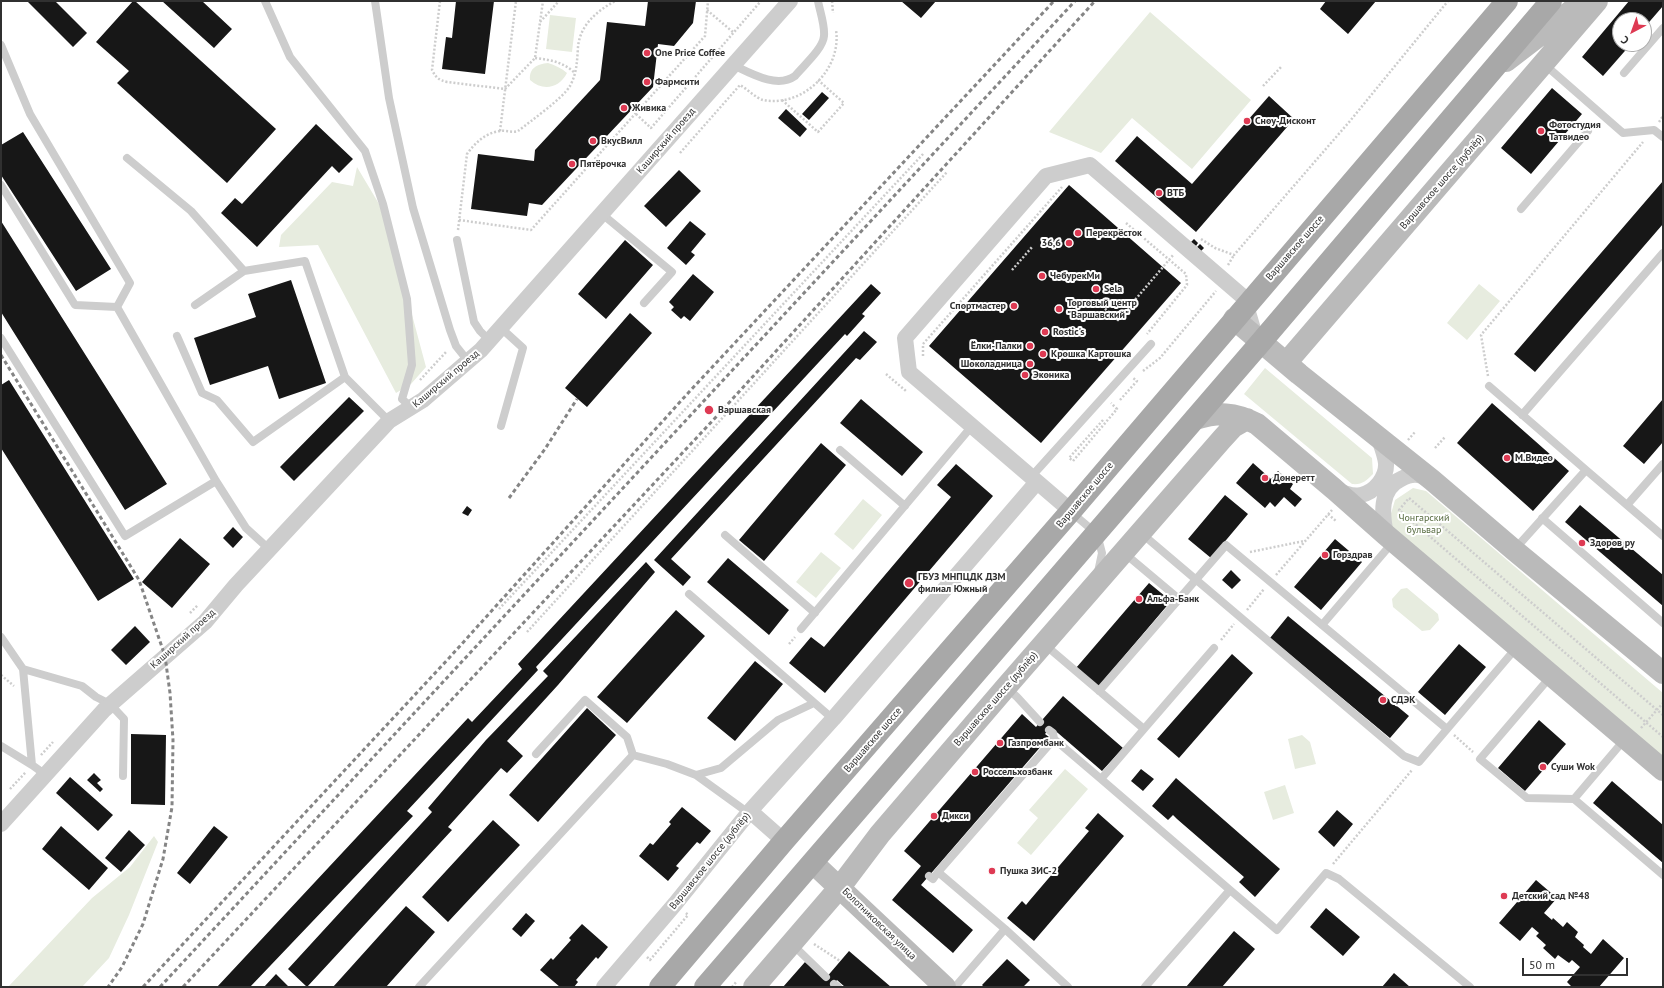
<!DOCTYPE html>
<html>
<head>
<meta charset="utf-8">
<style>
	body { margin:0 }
	#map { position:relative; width:1664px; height:988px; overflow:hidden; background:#fff; font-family:"PT Sans",sans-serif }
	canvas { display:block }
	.frame { position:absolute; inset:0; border:2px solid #303030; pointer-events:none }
	.north { position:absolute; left:1612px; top:12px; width:40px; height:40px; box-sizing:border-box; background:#fff; border:1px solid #acacac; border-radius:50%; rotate:221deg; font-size:11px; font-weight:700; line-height:16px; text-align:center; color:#303030 }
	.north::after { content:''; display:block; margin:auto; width:14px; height:18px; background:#de3a53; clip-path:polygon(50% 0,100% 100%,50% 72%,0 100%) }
	.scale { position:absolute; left:1522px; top:958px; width:106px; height:18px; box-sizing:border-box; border:2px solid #303030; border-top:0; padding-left:5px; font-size:12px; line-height:14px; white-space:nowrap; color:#303030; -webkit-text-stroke:3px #fff; paint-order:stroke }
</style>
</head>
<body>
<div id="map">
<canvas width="1664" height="988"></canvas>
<div class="frame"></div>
<div class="north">С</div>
<div class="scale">50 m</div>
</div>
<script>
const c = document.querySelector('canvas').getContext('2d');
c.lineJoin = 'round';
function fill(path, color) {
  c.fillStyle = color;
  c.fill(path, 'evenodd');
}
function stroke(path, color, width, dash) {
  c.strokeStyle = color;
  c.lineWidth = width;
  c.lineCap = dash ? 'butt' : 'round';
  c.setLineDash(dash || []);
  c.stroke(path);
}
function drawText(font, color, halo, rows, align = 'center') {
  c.font = font + ' "PT Sans",sans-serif';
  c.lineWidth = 4;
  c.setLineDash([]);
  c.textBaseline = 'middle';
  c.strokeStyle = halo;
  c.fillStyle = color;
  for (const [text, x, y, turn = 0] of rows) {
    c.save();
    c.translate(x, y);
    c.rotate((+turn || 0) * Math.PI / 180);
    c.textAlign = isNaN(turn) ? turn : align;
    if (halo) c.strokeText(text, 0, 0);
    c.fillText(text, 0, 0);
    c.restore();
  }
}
const green = new Path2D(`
	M1150 12 1251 100 1192 169 1132 118 1101 153 1049 132Z
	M550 15 576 18 572 52 546 49Z
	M548 63C555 65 561 68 567 73 559 89 542 91 530 80 529 68 537 64 548 63Z
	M357 167 385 214 426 367 411 384 396 393 318 245 279 247 281 235 332 182 353 186Z
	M1479 284 1500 301 1467 340 1447 323Z
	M1265 368 1372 458 1373 474C1366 481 1362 485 1352 484L1244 394Z
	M1413 488 1426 491 1663 693V759L1392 531 1390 517 1395 500Z
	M863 499 882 515 853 550 834 534Z
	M821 552 841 568 816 598 796 582Z
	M1407 588 1438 614 1439 620 1430 630 1422 631 1393 607 1392 599 1401 589Z
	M1302 735 1310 742 1316 764 1295 769 1288 739Z
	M1065 769 1088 789 1031 855 1017 843 1038 818 1029 810Z
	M1285 785 1294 813 1273 820 1264 792Z
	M154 836 158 842 129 915 109 958 82 987H8L92 898 130 867Z`);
const building = new Path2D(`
	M27 1H55L87 33 73 47Z
	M133 1H135L276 129 227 183 117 83 129 71 96 42Z
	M162 1H202L232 29 214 48Z
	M456 1H494L485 74 442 69 446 37 452 38Z
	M648 1H696L693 23 674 46 658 44 653 87 542 205 529 203 527 216 471 209 478 154 534 161 535 150 600 80 607 22 645 26Z
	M901 1H936L921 18Z
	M1326 1H1376L1348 34 1320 9Z
	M1629 1H1663V6L1644 28V20H1620V44H1631L1603 76 1582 57Z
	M1552 88 1582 114 1531 174 1501 148Z
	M822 92 829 98 809 120 802 114Z
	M1269 96 1294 119 1196 232 1115 161 1137 136 1192 184Z
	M786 109 807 129 800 137 778 118Z
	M316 124 353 159 339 173 332 166 257 247 221 213 235 198 242 204Z
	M23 132 111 269 76 291 1 175V145Z
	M679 170 701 191 666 227 644 206Z
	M1663 181V224L1535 372 1514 354Z
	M1069 185 1181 283 1041 443 929 346Z
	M1 221 167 484 125 510 1 312Z
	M690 221 706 234 691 252 695 255 686 265 667 248Z
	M1194 239 1198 243 1196 246 1191 242Z
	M625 240 653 265 606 319 578 294Z
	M1200 244 1204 248 1201 251 1197 247Z
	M693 274 714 292 690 321 684 316 681 319 671 310 674 307 669 302Z
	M291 280 326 383 279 399 268 366 210 385 194 338 256 317 248 294Z
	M871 284 881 293 862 314 865 316 847 336 845 334 536 667 538 670 407 811 413 816 250 987H217L468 718 472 722 522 669 518 664Z
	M630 313 652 333 587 407 565 388Z
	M864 331 877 342 860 360 856 358 671 559 691 577 683 586 654 560Z
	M9 380 134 579 98 601 1 448V385Z
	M349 397 364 411 294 481 280 467Z
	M861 399 923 452 902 476 840 423Z
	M1663 399V442L1644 464 1623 446Z
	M1492 403 1569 471 1533 511 1457 443Z
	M821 443 846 465 764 561 739 540Z
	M1253 463 1271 479 1278 471 1293 484 1290 489 1302 499 1295 507 1284 497 1275 507 1270 502 1265 508 1236 483Z
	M956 464 993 496 825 693 789 663 811 637 824 647 951 497 937 485Z
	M1225 495 1248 514 1211 558 1188 539Z
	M1580 505 1663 575V606L1565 522Z
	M467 506 472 510 468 516 462 513Z
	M233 527 243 537 233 548 223 538Z
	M180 538 210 564 172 608 142 582Z
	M1335 539 1362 562 1321 610 1294 587Z
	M728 558 789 610 769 635 707 582Z
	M646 562 655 572 558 685 507 741 523 756 507 773 501 768 448 827 452 830 307 987 288 969 432 812 428 808 486 740 548 676 543 671Z
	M1231 570 1241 580 1232 589 1222 580Z
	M1149 583 1171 601 1098 687 1076 668Z
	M676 610 705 636 627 723 597 697Z
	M1288 616 1409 716 1390 738 1270 638Z
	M135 626 150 642 126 665 111 650Z
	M1459 644 1486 667 1445 715 1418 692Z
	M1232 654 1253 673 1179 758 1157 739Z
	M755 661 783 684 735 741 707 718Z
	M1063 696 1123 748 1102 771 1051 727 1045 734 1049 737 921 885 973 930 953 953 892 900 921 866 904 851 1022 714 1036 727Z
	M587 708 616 735 538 822 509 795Z
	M1539 720 1566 744 1525 791 1498 768Z
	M131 734 166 735 165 805 131 804Z
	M1141 769 1154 779 1143 791 1131 781Z
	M94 773 101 780 97 783 103 789 100 792 87 780Z
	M70 777 113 815 98 831 56 793Z
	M1176 778 1280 869 1255 897 1239 882 1244 877 1177 819 1173 815 1168 820 1152 806Z
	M1612 781 1663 825V863L1593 803Z
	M682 807 711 831 700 844 697 842 676 866 679 868 668 881 639 856 650 843 653 845 671 824 669 822Z
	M1337 810 1353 824 1334 847 1318 832Z
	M1098 813 1124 836 1034 941 1007 918 1022 901 1026 905 1030 900 1089 831 1085 828Z
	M493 820 520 845 448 922 422 897Z
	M61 826 108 868 89 890 42 849Z
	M214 826 228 837 190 884 177 873Z
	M129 830 145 845 121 872 105 858Z
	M1536 880 1557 898 1544 913 1552 920 1553 918 1563 927 1567 922 1578 932 1575 937 1584 945 1583 947 1591 954 1603 939 1624 958 1599 987H1572L1567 982 1580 967 1572 960 1569 963 1558 955 1555 959 1543 948 1546 945 1536 936 1539 933 1532 927 1520 941 1499 923Z
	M406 906 435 932 386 987H333Z
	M1326 908 1360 937 1343 956 1310 927Z
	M526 913 535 921 521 937 512 929Z
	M582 924 608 947 598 959 596 957 576 980 578 982 574 987H560L540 970 551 958 553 960 571 940 569 938Z
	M1234 931 1255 949 1222 987H1186Z
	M849 951 891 987H845L837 980 831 987H783L805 962 825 979Z
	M1007 959 1030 980 1023 987H984L982 985Z
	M1394 973 1410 987H1382Z
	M276 974 289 987H264Z`);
const path = new Path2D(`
	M440 1 432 70C436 78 439 80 447 82L505 89
	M832 1 833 13
	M707 10 734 33
	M540 22 559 1
	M535 58C551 60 563 62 575 73
	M1263 86 1282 66
	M505 89 535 58 543 1
	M782 100 818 132 844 103 818 80
	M636 114 651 128 761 1
	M1659 122 1663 116
	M500 131 516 1
	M680 153 740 85C747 89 756 98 763 100 803 108 842 69 836 30
	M459 220 531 230 705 36 708 1
	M1126 223 1186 274 1187 285 1147 334
	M458 230 467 154C475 143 485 133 500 131 506 130 512 133 518 131 531 121 563 98 570 86 577 73 577 61 578 47 580 25 597 11 615 1
	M1201 239 1215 248 1234 255 1350 121 1448 1
	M1228 265 1234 255
	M1012 270 1033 246
	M1102 306 1118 320 1174 254
	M923 356V344L1062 187
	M1143 371 1160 358 1216 291
	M886 374 906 391
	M1488 376 1481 335 1643 142
	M420 380 447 351
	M1120 400 1137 381 1133 378
	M1103 420 1069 458 1073 461 1117 409 1111 403
	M1408 440 1415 432
	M1435 448 1445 437
	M1328 514 1336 521
	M1250 552 1304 541
	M1276 575 1332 510
	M499 609 924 153
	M1247 610 1264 589
	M190 613 198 605
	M527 632 947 172
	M1221 640 1234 624
	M789 644 795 637
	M1 675 14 686
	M1663 715 1409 498 1399 510 1663 737
	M1641 728 1663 703
	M1454 735 1473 752
	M41 755 53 742
	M10 789 26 772
	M1333 864 1412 770
	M814 944 840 961
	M647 957 650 960 688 915 686 913
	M732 987 737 981`);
const lane = new Path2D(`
	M265 1 290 57 365 151 383 204 407 299 412 365 402 399 412 408
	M375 1 389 98 413 208 450 330 456 346 468 361
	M1 45 30 114 130 283 117 307
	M1544 64 1623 133 1654 130 1663 137
	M733 65C750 73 777 89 795 76 803 66 823 49 824 36 825 25 820 12 818 1
	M1624 73 1663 28
	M127 158 191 211 244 271 305 261 345 377 389 421
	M1 185 75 305 117 307 216 481 246 528 269 549
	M1521 209 1588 131
	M602 214 672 272 644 303
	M457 240 474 322 480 331 489 340
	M195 305 244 271
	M1250 305 1258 332
	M501 328 523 348 501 426
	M177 336 202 393 217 400 253 442 345 377
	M1 338 125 536 216 481
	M1489 386 1586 470
	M1522 415 1663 253
	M840 450 905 506
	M1031 477 1151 344
	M1627 505 1663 464
	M1071 512 1097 534 1102 553 1098 572
	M1542 518 1663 623
	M1141 533 1404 756 1419 762 1517 647
	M725 535 815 613
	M1515 549 1586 470 1663 536
	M1123 552 1179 599
	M689 594 833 719
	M1322 625 1393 542
	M801 629 972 426
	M1 637 23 669 32 765 46 775
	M23 669 82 686 96 697 110 704 124 719 123 776
	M1551 676 1480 759 1527 798 1574 799
	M1006 687 1017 697 1040 722
	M1099 691 1226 545 1447 729
	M1144 729 1214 648
	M1049 730 1053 733 1054 739
	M1625 739 1574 799 1663 875
	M1 746 32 765
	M536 754 585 700 627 737 633 755
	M696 775 721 768 778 720 814 703
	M1101 779 1230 890
	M938 872 1054 739 1101 779 1144 729 1044 644
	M929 876 933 879 938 872 1005 929
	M792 944 826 977
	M834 984 838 987
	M419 987 633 755 667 764 696 775 743 809 750 811
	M955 987 1005 929 1068 987
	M1145 987 1230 890 1277 930 1326 873 1339 879 1470 987`);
const street = new Path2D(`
	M1337 490C1345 494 1353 497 1361 495 1375 492 1387 477 1386 463 1385 454 1381 445 1378 436
	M1071 511 909 372 905 338 1046 176 1090 165 1249 302
	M1386 535C1382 515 1379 489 1401 479 1412 473 1418 474 1429 478
	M750 811 784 841
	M1 824 104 710 205 622 236 585 389 421 423 400 481 350 790 1
	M604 987 675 904 750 811 833 719 1037 482`);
const secondary = new Path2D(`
	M1506 61 1584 1
	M1234 319 1299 374 1432 480 1514 550 1663 673
	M1286 363 1597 1
	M1195 419C1218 412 1234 412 1257 424L1334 489 1386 535 1663 770
	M813 863 945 987
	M754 987 840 887 880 834 1006 687 1222 439 1233 427 1247 419`);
const primary = new Path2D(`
	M660 987 784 841 1071 511 1507 1
	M705 987 1261 342 1551 1`);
const rail = new Path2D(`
	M1 355 139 580 165 656 170 693 173 740 172 807 163 859 143 924 122 967 108 987
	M509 498 545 449 577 399
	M143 987 450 657 689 392 1054 1
	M160 987 1075 1
	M183 987 716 417 1095 1`);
const markers = [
	[647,53,4,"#de3a53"],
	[647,82,4,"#de3a53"],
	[624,108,4,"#de3a53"],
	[1247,121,4,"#de3a53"],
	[1541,131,4,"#de3a53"],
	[593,141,4,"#de3a53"],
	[572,164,4,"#de3a53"],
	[1159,193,4,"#de3a53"],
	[1078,233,4,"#de3a53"],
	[1069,243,4,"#de3a53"],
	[1042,276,4,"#de3a53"],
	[1096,289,4,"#de3a53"],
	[1014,306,4,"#de3a53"],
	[1059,309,4,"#de3a53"],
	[1045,332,4,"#de3a53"],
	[1030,346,4,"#de3a53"],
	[1043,354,4,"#de3a53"],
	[1030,364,4,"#de3a53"],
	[1025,375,4,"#de3a53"],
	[709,410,5,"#de3a53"],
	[1507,458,4,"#de3a53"],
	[1265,478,4,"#de3a53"],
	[1582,543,4,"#de3a53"],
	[1325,555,4,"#de3a53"],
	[909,583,5,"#de3a53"],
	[1139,599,4,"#de3a53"],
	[1383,700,4,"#de3a53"],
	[1000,743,4,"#de3a53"],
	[1543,767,4,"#de3a53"],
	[975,772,4,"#de3a53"],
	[934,816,4,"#de3a53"],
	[992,871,4,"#de3a53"],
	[1504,896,4,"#de3a53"]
];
const poiNames = [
	["One Price Coffee",655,53],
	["Фармсити",655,82],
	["Живика",632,108],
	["Сноу-Дисконт",1255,121],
	["Фотостудия",1549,125],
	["Татвидео",1549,137],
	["ВкусВилл",601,141],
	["Пятёрочка",580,164],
	["ВТБ",1167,193],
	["Перекрёсток",1086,233],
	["36,6",1061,243,"right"],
	["ЧебурекМи",1050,276],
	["Sela",1104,289],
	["Торговый центр",1067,303],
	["\"Варшавский\"",1067,315],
	["Спортмастер",1006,306,"right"],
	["Rostic's",1053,332],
	["Ёлки-Палки",1022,346,"right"],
	["Крошка Картошка",1051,354],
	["Шоколадница",1022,364,"right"],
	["Эконика",1033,375],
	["Варшавская",718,410],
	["М.Видео",1515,458],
	["Донеретт",1273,478],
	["Здоров ру",1590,543],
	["Горздрав",1333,555],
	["ГБУЗ МНПЦДК ДЗМ",918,577],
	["филиал Южный",918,589],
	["Альфа-Банк",1147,599],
	["СДЭК",1391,700],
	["Газпромбанк",1008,743],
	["Суши Wok",1551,767],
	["Россельхозбанк",983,772],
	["Дикси",942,816],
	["Пушка ЗИС-2",1000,871],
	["Детский сад №48",1512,896]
];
const streetNames = [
	["Каширский проезд",666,141,-49],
	["Варшавское шоссе (дублёр)",1442,182,-49],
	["Варшавское шоссе",1295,248,-49],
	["Каширский проезд",446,379,-40],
	["Варшавское шоссе",1085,495,-50],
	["Каширский проезд",183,639,-42],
	["Варшавское шоссе (дублёр)",996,699,-49],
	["Варшавское шоссе",873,740,-49],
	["Варшавское шоссе (дублёр)",710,861,-51],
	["Болотниковская улица",879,924,44]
];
const parkNames = [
	["Чонгарский",1424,518],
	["бульвар",1424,530]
];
fill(green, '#e7ecdf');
fill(building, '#171717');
stroke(path, '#cdcdcd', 2.5, [2, 2]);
stroke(lane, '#cdcdcd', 8);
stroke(street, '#cdcdcd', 16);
stroke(secondary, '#bababa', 22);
stroke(primary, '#a8a8a8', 22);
stroke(rail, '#858585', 3, [4, 3]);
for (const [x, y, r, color] of markers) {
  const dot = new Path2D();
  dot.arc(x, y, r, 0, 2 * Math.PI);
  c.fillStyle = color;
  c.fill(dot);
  stroke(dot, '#fff', 1.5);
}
drawText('bold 10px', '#303030', '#fff', poiNames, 'left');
drawText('10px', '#303030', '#fff', streetNames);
drawText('10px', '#566a3f', '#fff', parkNames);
</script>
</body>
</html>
